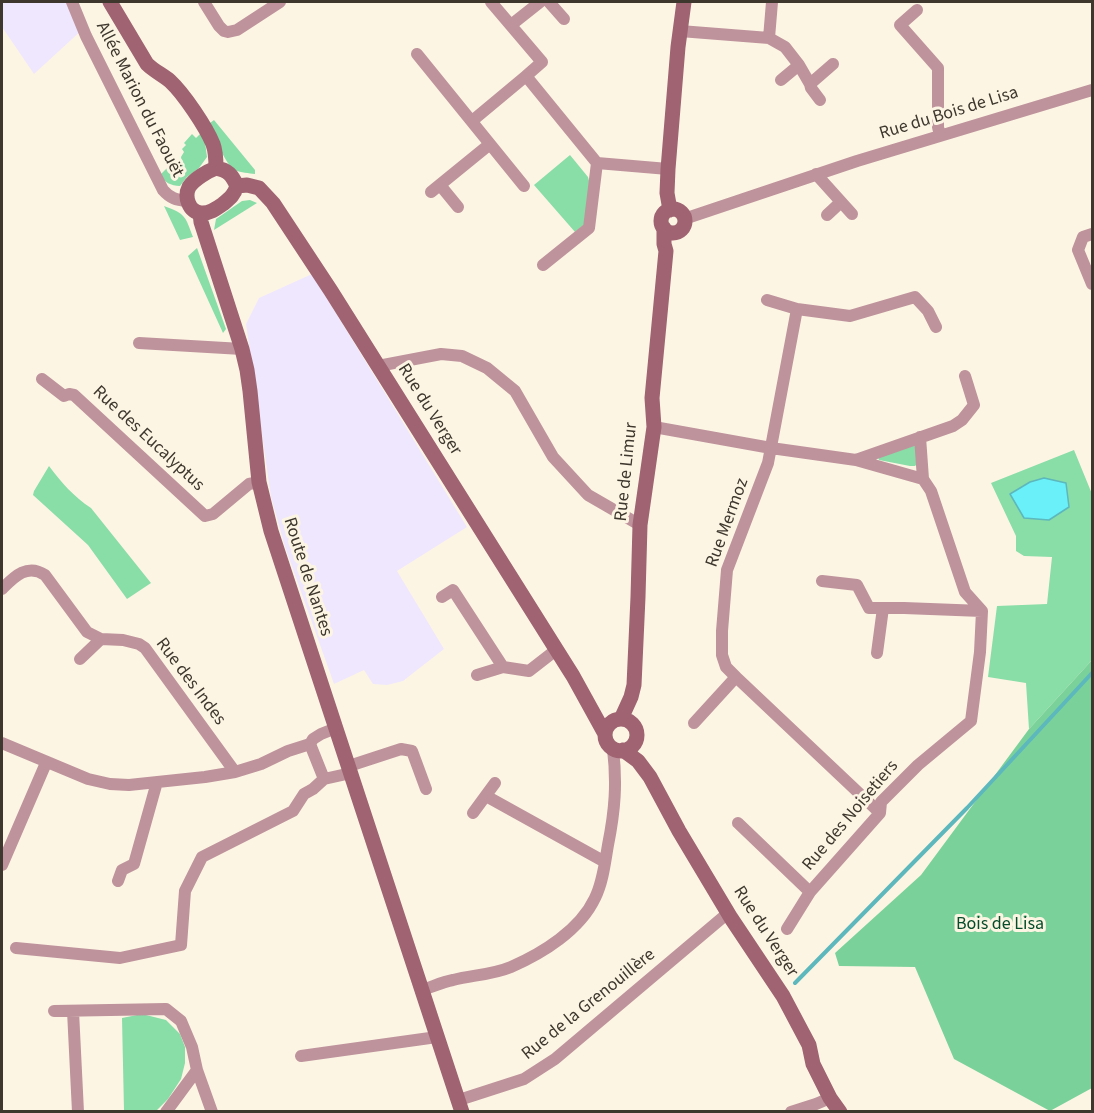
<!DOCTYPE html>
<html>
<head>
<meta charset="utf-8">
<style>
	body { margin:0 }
	#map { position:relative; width:1094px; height:1113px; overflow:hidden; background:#fdf5e4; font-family:"Source Sans 3",sans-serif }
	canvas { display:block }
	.frame { position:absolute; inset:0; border:3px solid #3d372d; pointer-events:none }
</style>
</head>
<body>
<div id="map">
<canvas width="1094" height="1113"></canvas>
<div class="frame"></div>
</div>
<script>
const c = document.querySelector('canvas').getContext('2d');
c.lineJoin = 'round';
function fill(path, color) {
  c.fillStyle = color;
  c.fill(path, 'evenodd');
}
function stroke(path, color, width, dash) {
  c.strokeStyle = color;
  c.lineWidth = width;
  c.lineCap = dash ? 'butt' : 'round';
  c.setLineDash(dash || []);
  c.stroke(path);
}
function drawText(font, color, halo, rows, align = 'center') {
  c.font = font + ' "Source Sans 3",sans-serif';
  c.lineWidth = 6;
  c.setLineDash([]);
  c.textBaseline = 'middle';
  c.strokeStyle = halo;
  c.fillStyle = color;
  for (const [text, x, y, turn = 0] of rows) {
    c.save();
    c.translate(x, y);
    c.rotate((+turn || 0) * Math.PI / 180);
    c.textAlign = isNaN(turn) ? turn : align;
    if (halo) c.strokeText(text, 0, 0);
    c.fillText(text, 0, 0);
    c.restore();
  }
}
const commercial = new Path2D(`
	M2 2H68L83 29 34 74 2 27Z
	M312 274 467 527 397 571 444 649 403 681 387 685 373 684 364 670 334 684 285 547 271 497 246 324 259 298Z`);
const green = new Path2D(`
	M214 120 255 170V174C249 173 241 173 235 170 224 164 215 135 210 123Z
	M201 133 205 142 207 157 199 168 187 177 180 186C171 186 164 182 160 175L169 166 171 168 176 163 179 165 182 162 181 157 184 152 182 149 186 145 184 143 192 134 196 138Z
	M570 155 588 177 590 184 585 224 575 232 534 185Z
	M250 200 257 203 214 230 216 219 242 201Z
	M164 206C186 214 185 216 193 237L180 240Z
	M197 248 226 329 223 333 188 256Z
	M914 445 917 447V464L915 466H910L879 460 878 457Z
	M1074 450 1092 494V660L1029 729 1026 683 988 677 997 606 1047 604 1052 557 1024 556 1016 551V536L991 483Z
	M49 466C61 482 74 497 91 508L151 583 127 599 88 545 33 495 34 491Z
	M142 1014 166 1020 180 1034 185 1047V1063L181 1079 168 1099 156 1111H124L122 1018Z`);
const forest = new Path2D(`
	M1092 660V1088L1050 1111 954 1059 915 967 839 966 835 953 921 875 1029 729Z`);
const water = new Path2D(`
	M1044 478 1066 483 1069 507 1049 520 1024 518 1010 494 1030 482Z`);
const stream = new Path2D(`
	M795 983 967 808 1092 673`);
const street = new Path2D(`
	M72 2 86 36 163 190C170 198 176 200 187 201
	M204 2 219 26 224 31 228 32 237 30 280 2
	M491 2 542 62 526 76 597 163 668 169
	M549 2 564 19
	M917 10 900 25 938 68V127L940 136
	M511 25 540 2
	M680 31 769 38 785 47 799 65 810 84 811 88 820 100
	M769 38 772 2
	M417 54 524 186
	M781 80 799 65
	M810 84 833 64
	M472 121 526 76
	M816 174 852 214
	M440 185 458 207
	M431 192 490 144
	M827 215 841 202
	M684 219 857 161 1092 90
	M1092 234 1083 237 1078 250 1092 284
	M543 265 589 228 597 163
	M767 300 797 309
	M139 343 242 349
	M378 366 441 354 462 356 487 368 515 391 553 457 588 495 640 525
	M42 379 64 396 69 394 74 395 205 516 213 514 249 484 259 482
	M654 427 771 448 856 460 923 479 931 491 965 592 982 611 980 652 971 721 918 765 881 802 880 813 810 892 787 929
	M920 437 923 479
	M856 460 953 426 962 420 974 405 965 376
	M822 581 857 585 869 608H904L982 611
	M2 589C14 577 27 563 45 575L87 632 101 639 123 640 139 644 145 648 235 772
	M442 597 453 590 503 667
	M877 653 883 608
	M80 659 101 639
	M477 675 503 667 529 671 556 650
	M736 677 726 667 722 655V631L727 570 768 463 797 309 850 316 915 297 928 311 936 327
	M694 723 736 677 880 813
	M2 743 88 779 110 784 129 785 205 777 235 772 261 764 288 751 310 744 313 739 321 734 336 728
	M310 744 324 779
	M349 766 401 749 412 751 426 789
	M486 796 605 862
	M473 813 495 783
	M738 823 810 892
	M2 865 46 763
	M118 881 122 870 134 864 157 782
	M16 948 120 958 181 945 185 891 202 857 293 811 304 794 313 789 324 779 351 773
	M422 990C432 987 442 982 453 980 472 975 492 975 511 967 543 953 580 930 595 898 603 882 605 862 608 845 615 810 617 783 613 749
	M54 1011 166 1009 181 1021 192 1047 197 1070 212 1112
	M73 1011 78 1112
	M301 1056 437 1037
	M459 1100 524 1079 555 1059 728 913
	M166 1112 197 1070
	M791 1112 816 1104 830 1098`);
const secondary = new Path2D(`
	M110 2 147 64C154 71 163 75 170 81 184 94 206 127 213 144 216 152 216 160 216 168
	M216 168C228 170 232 175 237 186 234 195 230 198 223 204 216 209 209 214 201 213 189 212 184 197 189 187 194 179 208 171 216 168Z
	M237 186 247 185 259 188 273 203 331 291 573 676 605 734
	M661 221a12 12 0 1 1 24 0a12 12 0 1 1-24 0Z
	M670 210 667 193 668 169 678 47 684 2
	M200 213 201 222 242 349 247 370 250 391 259 482 271 531 462 1112
	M621 719 631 697 634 685 638 597 640 525 654 427 652 398 666 251 664 244V228
	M605 735a16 16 0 1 1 32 0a16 16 0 1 1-32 0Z
	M623 750 638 761 650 777 679 831 731 918 783 996 809 1045 813 1064 830 1098 840 1112`);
const streetNames = [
	["Allée Marion du Faouët",139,100,63],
	["Rue du Bois de Lisa",949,114,-17],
	["Rue du Verger",429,410,58],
	["Rue des Eucalyptus",148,439,43],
	["Rue de Limur",627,472,-84],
	["Rue Mermoz",728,523,-70],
	["Route de Nantes",307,577,72],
	["Rue des Indes",190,682,53],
	["Rue des Noisetiers",851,816,-50],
	["Rue du Verger",765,932,57],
	["Rue de la Grenouillère",589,1005,-39]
];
const parkNames = [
	["Bois de Lisa",1000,925]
];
fill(commercial, '#efe7fd');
fill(green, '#89dda7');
fill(forest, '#7ad29a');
fill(water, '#6af0f9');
stroke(water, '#5cb8bc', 1.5);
stroke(stream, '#5cb8bc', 4);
stroke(street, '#be939c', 12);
stroke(secondary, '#9f6371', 15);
drawText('18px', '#3d372d', '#fdf5e4', streetNames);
drawText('18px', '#054d2a', '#fdf5e4', parkNames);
</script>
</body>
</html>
